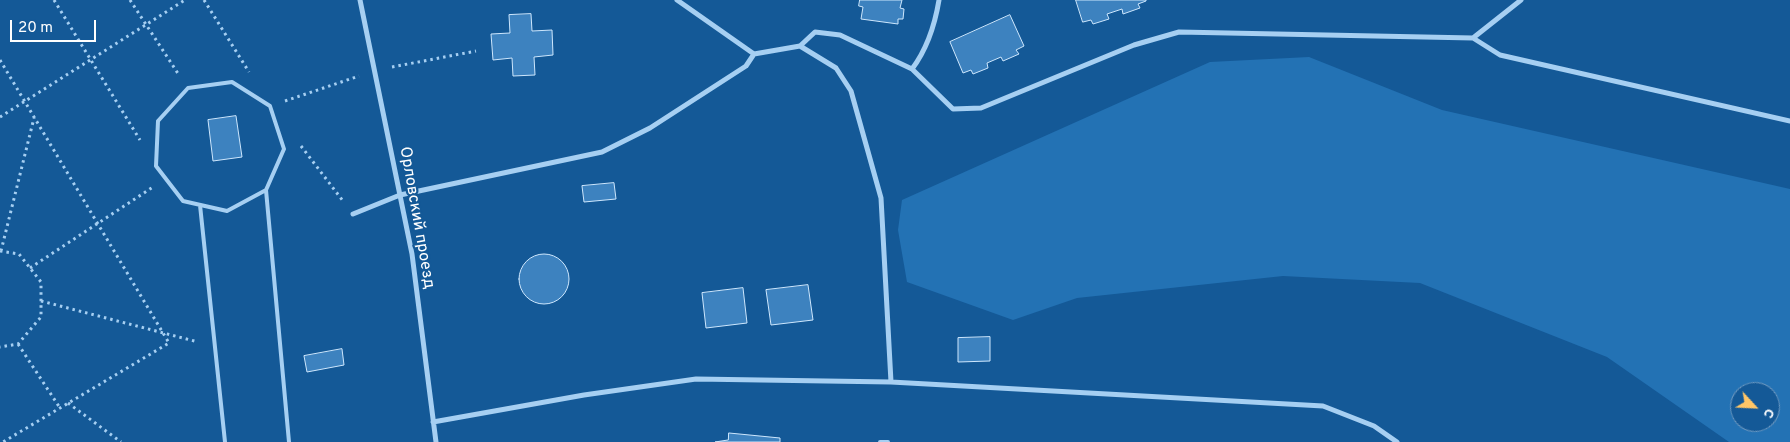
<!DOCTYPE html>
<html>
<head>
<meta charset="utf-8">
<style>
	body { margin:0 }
	#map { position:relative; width:1790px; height:442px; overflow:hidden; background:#145997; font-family:Overpass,sans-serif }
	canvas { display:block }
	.north { position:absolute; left:1730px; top:382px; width:50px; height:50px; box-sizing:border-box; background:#145997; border:1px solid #729bc1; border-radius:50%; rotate:115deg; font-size:14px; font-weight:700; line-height:20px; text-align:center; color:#fff }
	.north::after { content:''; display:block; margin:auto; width:18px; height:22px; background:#ffc667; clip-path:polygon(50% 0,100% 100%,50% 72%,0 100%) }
	.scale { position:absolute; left:10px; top:20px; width:86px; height:22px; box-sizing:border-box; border:2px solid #fff; border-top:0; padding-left:6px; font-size:15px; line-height:18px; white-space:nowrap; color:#fff; -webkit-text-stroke:4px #145997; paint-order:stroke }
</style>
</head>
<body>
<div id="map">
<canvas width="1790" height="442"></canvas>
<div class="north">С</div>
<div class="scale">20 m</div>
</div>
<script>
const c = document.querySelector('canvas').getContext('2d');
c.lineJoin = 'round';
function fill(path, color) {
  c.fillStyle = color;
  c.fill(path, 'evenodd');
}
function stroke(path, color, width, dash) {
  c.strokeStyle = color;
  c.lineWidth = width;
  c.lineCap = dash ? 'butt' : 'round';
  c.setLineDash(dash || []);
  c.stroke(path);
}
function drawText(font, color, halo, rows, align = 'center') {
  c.font = font + ' Overpass,sans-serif';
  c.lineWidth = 4.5;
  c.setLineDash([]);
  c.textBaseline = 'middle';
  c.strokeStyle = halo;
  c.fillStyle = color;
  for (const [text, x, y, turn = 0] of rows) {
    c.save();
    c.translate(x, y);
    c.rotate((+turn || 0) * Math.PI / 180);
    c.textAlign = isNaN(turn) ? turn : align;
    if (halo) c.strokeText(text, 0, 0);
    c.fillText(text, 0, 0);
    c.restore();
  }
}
const green = new Path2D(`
	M1309 57 1442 110 1790 189V442H1729L1607 357 1420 283 1283 276 1077 298 1013 320 907 282 898 230 902 200 1210 62ZM1740 392H1770V422H1740Z`);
const building = new Path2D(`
	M860 0H902L900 8 904 9 903 19H898V24L861 19 863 7 859 6Z
	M1076 0H1146V1L1138 4 1140 8 1123 14 1122 9 1107 14 1109 19 1093 24 1091 20 1083 22Z
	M531 14 532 31 552 30 553 55 534 57 535 75 513 76 512 58 493 60 491 34 510 33 509 15Z
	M1010 15 1024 46 1016 50 1019 54 1003 61 1001 57 987 63 988 68 973 74 971 70 963 73 950 42Z
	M236 116 242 157 213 161 208 120Z
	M614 183 616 199 584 202 582 186Z
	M519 279a25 25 0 1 1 50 0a25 25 0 1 1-50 0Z
	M808 285 813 320 771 325 766 290Z
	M743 288 747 323 706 328 702 293Z
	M990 337V361L958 362V338Z
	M342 349 344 365 307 372 304 356Z
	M729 433 780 438V442H715L728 440Z`);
const path = new Path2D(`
	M54 0 140 140
	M130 0 179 75
	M204 0 249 72
	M0 60 169 343 3 442
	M392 67 476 51
	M285 101 359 76
	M0 117 185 0
	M301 146 343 201
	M0 251 19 254 41 282V317L18 344 0 347
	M1 251 34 118
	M30 268 153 187
	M41 301 198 342
	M18 344 60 408
	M68 403 121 442`);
const lane = new Path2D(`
	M232 82 270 106 284 149 266 190 227 211 183 201 166 179 156 166 158 121 188 88Z
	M266 190 289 442
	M200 205 225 442
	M880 442H888`);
const street = new Path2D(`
	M360 0 412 254 436 442
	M677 0 754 54 800 46 815 32 840 35 912 69 953 109 981 108 1134 45 1179 32 1473 38 1500 55 1790 121
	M1473 38 1521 0
	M800 46 836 68 851 91 881 198 891 382
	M912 69C927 49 935 24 939 0
	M353 214 400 195 602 152 650 128 746 66 754 54
	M433 422 584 395 696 379 891 382 1323 406 1374 426 1397 442`);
const streetNames = [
	["Орловский проезд",416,218,80]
];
fill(green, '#2372b4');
fill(building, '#3d82bf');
stroke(building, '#cee7fd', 1);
stroke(path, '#a6cff2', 3, [2.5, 4]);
stroke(lane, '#a6cff2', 4);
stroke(street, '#a6cff2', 5);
drawText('16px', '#fff', '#145997', streetNames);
</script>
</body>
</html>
